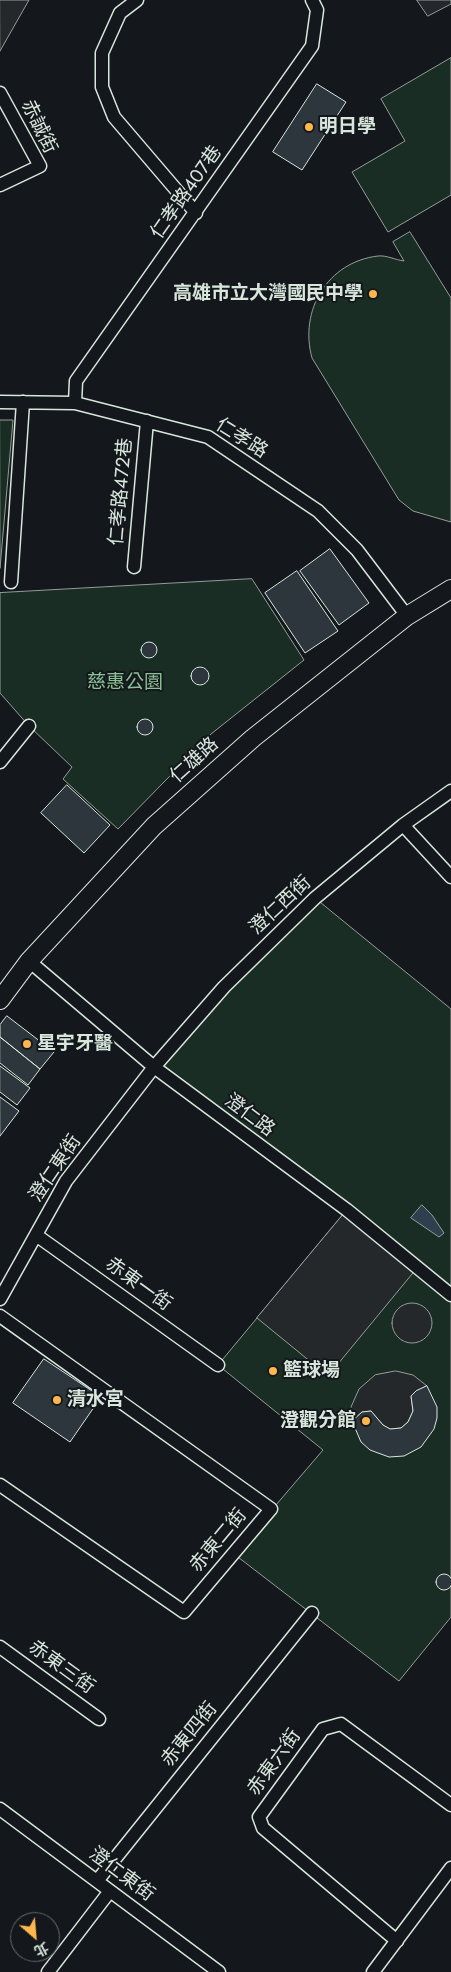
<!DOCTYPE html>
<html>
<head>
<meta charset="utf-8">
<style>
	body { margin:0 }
	#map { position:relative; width:451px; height:1972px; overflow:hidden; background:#14181c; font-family:Jost,"Noto Sans TC",sans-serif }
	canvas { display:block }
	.north { position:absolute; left:10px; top:1912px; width:50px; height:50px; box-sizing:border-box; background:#14181c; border:1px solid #626a69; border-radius:50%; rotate:153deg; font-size:14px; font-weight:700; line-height:20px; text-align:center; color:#d8e6dc }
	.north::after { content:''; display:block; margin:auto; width:18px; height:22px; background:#ffb74d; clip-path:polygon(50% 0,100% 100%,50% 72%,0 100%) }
</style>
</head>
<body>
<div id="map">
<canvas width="451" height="1972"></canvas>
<div class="north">北</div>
</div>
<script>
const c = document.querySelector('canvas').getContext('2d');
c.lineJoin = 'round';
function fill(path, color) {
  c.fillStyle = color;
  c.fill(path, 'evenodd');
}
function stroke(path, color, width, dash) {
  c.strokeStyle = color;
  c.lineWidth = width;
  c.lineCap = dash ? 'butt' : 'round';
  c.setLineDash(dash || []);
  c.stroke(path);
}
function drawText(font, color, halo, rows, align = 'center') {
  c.font = font + ' Jost,"Noto Sans TC",sans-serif';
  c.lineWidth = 4;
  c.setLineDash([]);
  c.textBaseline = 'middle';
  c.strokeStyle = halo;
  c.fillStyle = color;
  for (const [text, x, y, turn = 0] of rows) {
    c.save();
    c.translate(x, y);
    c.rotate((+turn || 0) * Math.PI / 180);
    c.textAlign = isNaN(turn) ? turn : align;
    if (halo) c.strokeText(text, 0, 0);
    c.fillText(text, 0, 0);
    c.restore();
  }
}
const green = new Path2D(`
	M451 58V195L388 232 352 172 405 141 381 99Z
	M410 232 451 298V522L413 511 399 500 312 358C299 311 327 262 378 256 386 255 396 260 404 261L393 242Z
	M0 420H13L0 568Z
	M252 579 304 660 211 734 118 829 63 779 72 767 29 726 0 693V593Z
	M315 898 451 1009V1617L399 1681 234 1554 323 1450 218 1365 345 1212 154 1067Z`);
const parking = new Path2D(`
	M0 0H29L0 51Z
	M417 0H451V4L428 16Z
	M347 1210 417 1268 328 1376 257 1318Z
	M392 1323a20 20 0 1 1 40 0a20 20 0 1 1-40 0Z
	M396 1371 413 1375 427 1386 416 1391 411 1396 413 1411 408 1422 401 1428 390 1429 383 1425 371 1411 362 1412 352 1421 351 1407 359 1389 375 1375Z`);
const water = new Path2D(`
	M422 1205 432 1215 444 1233 439 1237 411 1218Z`);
const building = new Path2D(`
	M317 84 346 102 302 170 273 152Z
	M330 549 369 603 339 625 300 571Z
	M297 571 338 631 305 653 265 593Z
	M141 650a8 8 0 1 1 16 0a8 8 0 1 1-16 0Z
	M191 676a9 9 0 1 1 18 0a9 9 0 1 1-18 0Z
	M137 727a8 8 0 1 1 16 0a8 8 0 1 1-16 0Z
	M67 785 110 825 84 853 41 813Z
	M7 1016 54 1052 40 1069 0 1037V1025Z
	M0 1037 40 1069 28 1085 0 1063Z
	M0 1066 30 1088 17 1105 0 1092Z
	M0 1097 19 1111 0 1136Z
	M44 1359 101 1397 70 1442 13 1403Z
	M427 1386 437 1407V1418L434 1429 421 1447 404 1456 389 1457 370 1450 361 1442 352 1421 362 1412 371 1411 383 1425 390 1429 401 1428 408 1422 413 1411 411 1396 416 1391Z
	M436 1582a8 8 0 1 1 16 0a8 8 0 1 1-16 0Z`);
const street = new Path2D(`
	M137 0 120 13 102 53V87L114 117 196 213
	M0 93 40 166 0 185
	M0 402 75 403 208 437 318 511 357 550 407 616
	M75 403 76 381 312 46 317 10 312 0
	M134 567 147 421
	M11 582 23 402
	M0 762 29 726
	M403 825 451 877
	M29 961 154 1067 347 1210 451 1295
	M36 1235 218 1365
	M0 1299 66 1181 154 1067 224 987 315 898 403 825 451 791
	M0 1316 271 1509 184 1612 0 1485
	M0 1647 99 1719
	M0 1809 219 1972
	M97 1881 312 1613
	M397 1941 263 1828 259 1817 323 1729 341 1724 451 1805
	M48 1972 110 1891
	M373 1972 451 1868`);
const secondary = new Path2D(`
	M0 1000 29 961 154 826 253 738 407 616 451 589`);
const markers = [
	[309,127,5,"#ffb74d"],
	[373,294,5,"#ffb74d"],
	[27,1044,5,"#ffb74d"],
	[273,1371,5,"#ffb74d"],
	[57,1400,5,"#ffb74d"],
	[366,1421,5,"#ffb74d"]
];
const streetNames = [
	["赤誠街",38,127,64],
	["仁孝路407巷",187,193,-55],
	["仁孝路",241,439,32],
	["仁孝路472巷",122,492,-85],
	["仁雄路",195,761,-42],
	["澄仁西街",281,906,-43],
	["澄仁路",249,1116,37],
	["澄仁東街",56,1169,-56],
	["赤東一街",138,1285,36],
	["赤東二街",219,1541,-50],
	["赤東三街",61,1668,36],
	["赤東四街",190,1735,-51],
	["赤東六街",275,1763,-54],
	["澄仁東街",121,1875,37]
];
const poiNames = [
	["明日學",319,127],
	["高雄市立大灣國民中學",363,294,"right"],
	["星宇牙醫",37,1044],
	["籃球場",283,1371],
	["清水宮",67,1400],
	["澄觀分館",356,1421,"right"]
];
const parkNames = [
	["慈惠公園",125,683]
];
fill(green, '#1a2d24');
stroke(green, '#939e99', 1);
fill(parking, '#24282b');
stroke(parking, '#939e99', 1);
fill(water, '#2f3f4d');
stroke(water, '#939e99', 1);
fill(building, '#2c363c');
stroke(building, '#d8e6dc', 1);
stroke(street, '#d8e6dc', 15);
stroke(secondary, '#d8e6dc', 20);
stroke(street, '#14181c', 12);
stroke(secondary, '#14181c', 18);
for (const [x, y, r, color] of markers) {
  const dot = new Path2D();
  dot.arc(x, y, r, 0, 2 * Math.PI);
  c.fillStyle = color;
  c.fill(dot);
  stroke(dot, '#14181c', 2);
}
drawText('19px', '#d8e6dc', '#14181c', streetNames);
drawText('bold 19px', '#d8e6dc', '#14181c', poiNames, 'left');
drawText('19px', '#8ac095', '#14181c', parkNames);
</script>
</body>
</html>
